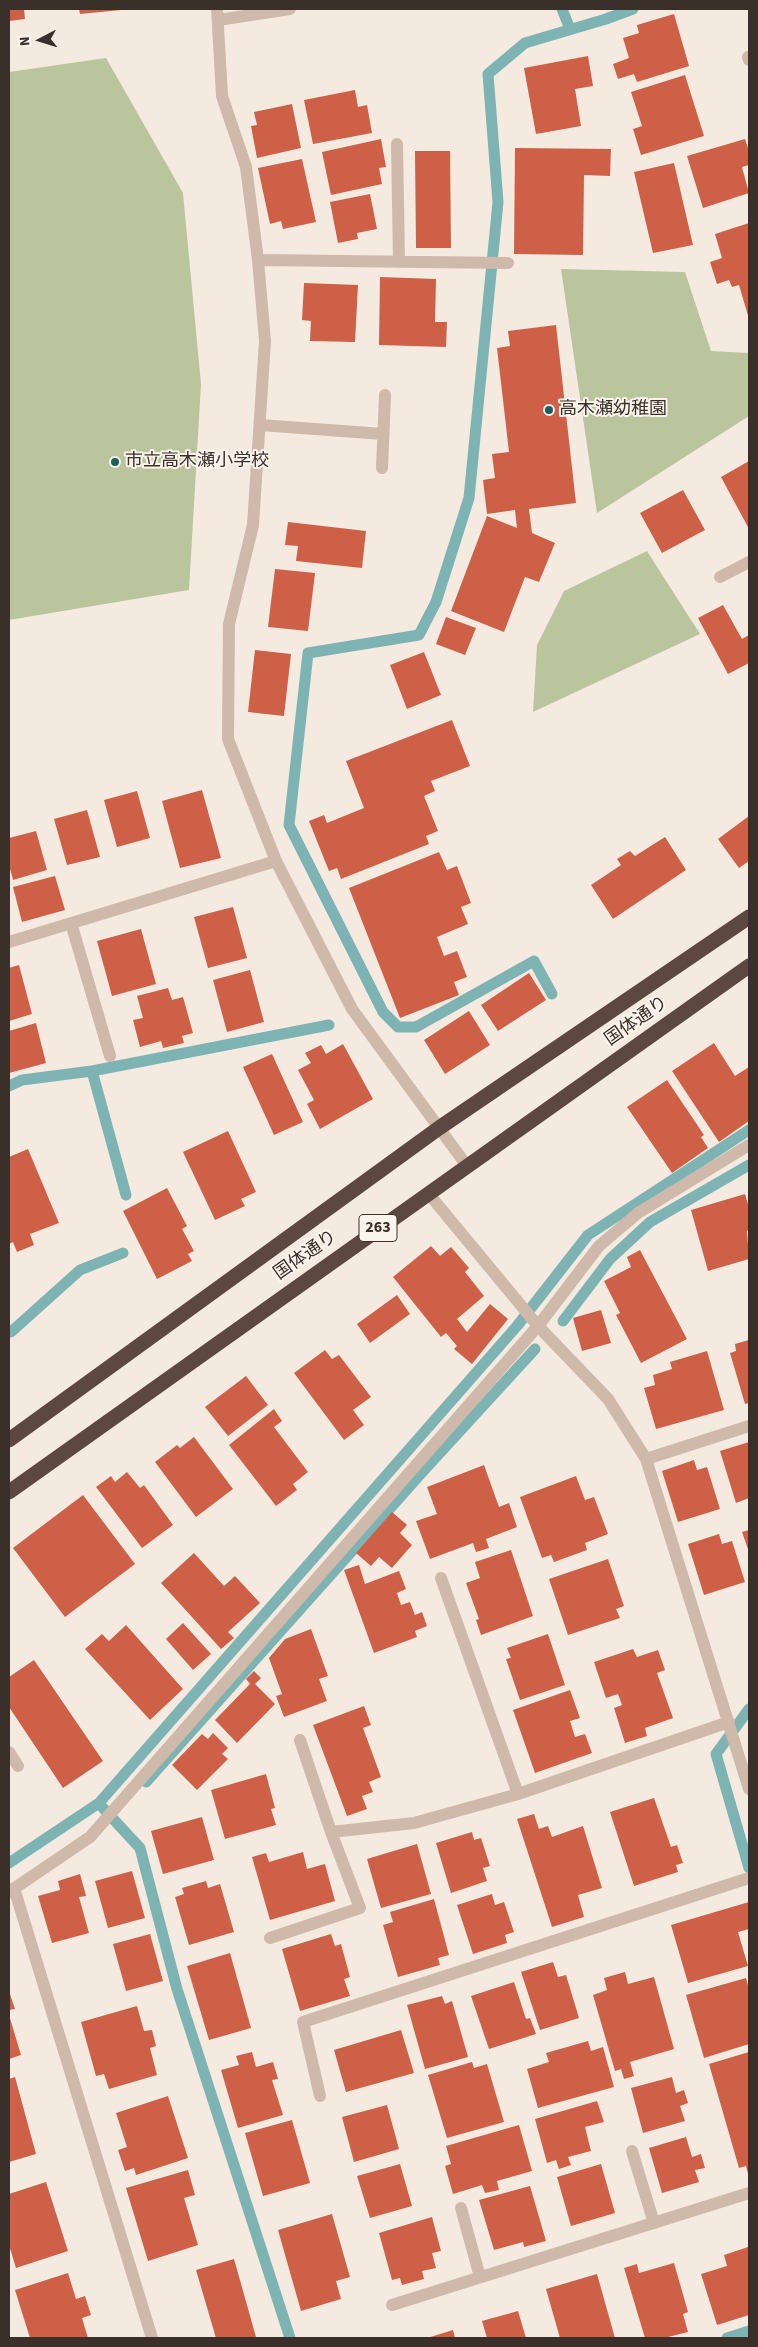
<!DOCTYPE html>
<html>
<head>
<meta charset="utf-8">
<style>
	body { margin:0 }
	#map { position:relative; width:758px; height:2347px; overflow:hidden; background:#f5eae0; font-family:"Source Sans 3",sans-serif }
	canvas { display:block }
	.frame { position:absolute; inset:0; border:10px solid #3b2f2a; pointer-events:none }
	.north { position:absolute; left:15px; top:15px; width:50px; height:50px; -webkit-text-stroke:4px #fbf4ed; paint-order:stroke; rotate:265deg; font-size:14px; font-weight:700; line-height:20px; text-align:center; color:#3b2f2a }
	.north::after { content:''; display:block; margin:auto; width:18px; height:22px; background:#3b2f2a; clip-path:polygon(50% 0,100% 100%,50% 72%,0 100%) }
</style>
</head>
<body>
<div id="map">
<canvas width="758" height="2347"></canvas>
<div class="frame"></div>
<div class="north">N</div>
</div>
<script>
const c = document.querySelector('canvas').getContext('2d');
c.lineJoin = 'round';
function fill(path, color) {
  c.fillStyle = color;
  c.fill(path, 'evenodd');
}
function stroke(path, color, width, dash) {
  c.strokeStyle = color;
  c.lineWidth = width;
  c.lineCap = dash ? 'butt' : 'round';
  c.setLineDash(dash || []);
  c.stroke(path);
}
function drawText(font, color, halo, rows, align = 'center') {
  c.font = font + ' "Source Sans 3","Noto Sans JP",sans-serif';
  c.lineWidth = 4;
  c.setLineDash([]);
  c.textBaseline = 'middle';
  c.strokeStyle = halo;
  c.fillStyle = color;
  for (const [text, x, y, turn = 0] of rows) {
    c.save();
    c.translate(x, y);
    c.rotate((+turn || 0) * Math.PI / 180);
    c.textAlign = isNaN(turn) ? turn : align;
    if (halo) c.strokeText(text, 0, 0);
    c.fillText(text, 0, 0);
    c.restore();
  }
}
const green = new Path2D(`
	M106 58 183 193 201 384 189 590 9 620V72Z
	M561 269 685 272 711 351 749 353V416L597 513Z
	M647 551 700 634 533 712 537 645 564 591Z`);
const stream = new Path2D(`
	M562 9 570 29
	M552 994 534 961 416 1027H398L383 1012 289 825 308 653 419 635 436 602 469 498 498 202 488 74 525 43 606 19 633 9
	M92 1071 126 1195
	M9 1086 22 1080 92 1071 329 1025
	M563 1321 610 1259 650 1222 749 1165
	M11 1332 80 1270 123 1253
	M749 1709 716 1754 749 1868
	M146 1782 425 1469 535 1349
	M103 1808 140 1848 177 1989 290 2338
	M9 1863 99 1803 517 1326 588 1235 749 1130
	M727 2338 749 2331`);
const building = new Path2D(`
	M9 9H24L25 19 9 21Z
	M79 9H121V10L80 14Z
	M674 14 689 66 637 82 634 74 618 79 613 64 629 58 623 38 639 33 637 25Z
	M588 56 593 86 575 89 581 126 536 134 524 68Z
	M685 75 704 136 641 155 633 129 642 126 631 92Z
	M355 90 358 107 367 105 372 133 313 144 304 100Z
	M292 104 301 148 257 158 251 126 257 125 254 112Z
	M381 139 386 167 379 168 382 184 331 195 322 152Z
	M745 139 749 151V165L742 167 749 193 703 208 687 156Z
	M515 148 611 149 610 176 584 175 583 255 514 254Z
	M415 151H450L451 248H416Z
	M302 159 316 222 283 229 281 221 270 224 258 168Z
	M674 163 693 245 653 253 634 172Z
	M370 194 377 229 357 233 358 239 338 243 330 202Z
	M749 223V319L739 285 732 287 729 280 717 284 710 262 722 258 715 234Z
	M380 277 436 279 435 322H447L446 347 379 345Z
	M304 283 358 285 355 342 310 341 311 321 302 320Z
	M556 325 576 503 529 509 532 533 555 543 539 582 525 577 504 632 451 611 487 516 517 528 515 510 487 514 483 480 495 478 492 454 509 452 497 348 510 346 508 331Z
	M749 461V529L721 477Z
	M683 490 705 530 662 553 640 513Z
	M288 522 366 531 362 568 296 561 298 546 285 545Z
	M275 569 315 573 308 631 268 627Z
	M723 605 742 639 749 635V663L728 674 698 618Z
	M446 617 476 628 465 655 436 644Z
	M255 650 291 654 284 716 248 712Z
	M424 652 441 695 407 709 390 665Z
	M452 720 470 766 431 781 435 791 424 796 438 831 426 836 429 844 341 879 337 868 329 871 309 821 324 815 327 823 364 808 346 761Z
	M202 790 221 858 180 868 162 801Z
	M137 791 150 838 117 847 104 800Z
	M87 810 100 857 67 865 54 819Z
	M749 816V861L739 868 718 839Z
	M36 831 47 870 13 880 9 865V838Z
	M665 837 686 870 613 919 591 885 621 865 617 859 630 851 635 856Z
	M439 852 447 870 457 866 471 903 461 907 468 924 437 937 444 956 457 951 467 977 454 982 459 995 400 1018 349 888Z
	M55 876 65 910 22 922 13 887Z
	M233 907 247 958 208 968 194 917Z
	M141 929 156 984 112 996 97 941Z
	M19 965 32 1014 9 1021V968Z
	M250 970 264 1022 227 1032 213 980Z
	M529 973 546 1000 498 1031 481 1005Z
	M168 988 172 1000 183 997 193 1033 182 1036 184 1043 163 1048 161 1041 140 1047 133 1020 143 1018 137 996Z
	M469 1011 490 1045 445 1074 424 1040Z
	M36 1023 46 1063 9 1073V1031Z
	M714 1043 735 1076 749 1067V1121L719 1142 672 1071Z
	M343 1044 373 1099 320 1129 307 1104 314 1100 298 1070 311 1063 305 1053 321 1045 326 1054Z
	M272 1054 303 1122 274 1135 243 1067Z
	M667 1080 704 1135 701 1137 708 1148 672 1173 627 1107Z
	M228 1131 256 1192 241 1199 245 1206 215 1220 183 1152Z
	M28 1149 59 1223 30 1234 34 1245 17 1252 13 1242 9 1244V1157Z
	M167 1188 187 1226 182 1229 194 1251 188 1254 192 1261 157 1279 123 1211Z
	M745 1194 749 1208V1230L747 1231 749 1259 708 1271 691 1210Z
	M431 1246 440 1256 451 1247 469 1268 465 1272 484 1296 457 1319 467 1332 490 1304 508 1319 472 1364 454 1349 457 1346 446 1333 441 1337 393 1277Z
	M640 1250 687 1339 641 1363 616 1315 620 1313 604 1281 631 1267 627 1257Z
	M397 1295 410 1314 370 1343 357 1324Z
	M601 1310 611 1343 582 1351 573 1318Z
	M749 1340V1403L745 1404 730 1353 736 1351 735 1344Z
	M325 1350 332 1359 339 1355 371 1397 353 1410 364 1425 344 1440 294 1373Z
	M707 1351 724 1410 656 1429 644 1388 655 1385 653 1375 672 1369 670 1362Z
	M246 1376 268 1405 228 1436 205 1407Z
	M274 1409 282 1421 274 1427 308 1472 293 1484 297 1490 276 1506 229 1445Z
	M194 1437 233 1489 196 1517 155 1462 177 1445 180 1448Z
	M749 1442V1498L736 1503 720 1451Z
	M694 1460 697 1470 707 1467 720 1509 678 1522 662 1471Z
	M484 1465 499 1507 509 1503 517 1527 486 1539 489 1548 476 1552 473 1543 430 1559 416 1521 437 1514 427 1487Z
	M127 1472 140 1488 144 1485 173 1525 142 1548 96 1487 111 1476 115 1482Z
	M576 1476 585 1500 594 1497 608 1534 585 1543 587 1550 554 1562 551 1555 542 1558 520 1497Z
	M83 1495 135 1564 65 1617 13 1548Z
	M392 1512 407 1525 400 1533 412 1545 392 1568 379 1557 371 1566 356 1553Z
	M749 1530V1552L742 1532Z
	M719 1534 722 1544 732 1541 745 1582 704 1595 688 1544Z
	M511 1550 533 1616 481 1635 476 1620 479 1619 466 1583 480 1578 475 1562Z
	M194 1553 224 1586 235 1576 260 1603 228 1632 234 1638 221 1649 161 1583Z
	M608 1559 624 1606 616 1609 620 1618 568 1635 549 1579Z
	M359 1565 365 1584 399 1571 406 1589 397 1593 401 1605 410 1602 415 1615 422 1612 427 1626 415 1631 417 1637 374 1653 344 1570Z
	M183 1623 211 1654 193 1670 166 1639Z
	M126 1625 183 1689 150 1720 85 1649 102 1634 109 1641Z
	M311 1629 328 1676 319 1679 327 1701 284 1717 276 1696 282 1694 269 1658 285 1639Z
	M548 1634 565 1685 520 1700 506 1659 511 1658 507 1648Z
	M633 1649 637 1657 658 1650 665 1670 657 1673 673 1718 645 1728 647 1736 625 1743 614 1708 622 1705 618 1694 606 1698 594 1662Z
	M34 1660 103 1761 63 1788 9 1707V1677Z
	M254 1671 261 1678 255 1684 275 1704 237 1743 215 1720 250 1684 246 1679Z
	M570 1690 580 1718 570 1721 575 1737 585 1734 592 1753 535 1773 513 1710Z
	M364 1706 371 1725 363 1728 381 1777 369 1782 373 1792 362 1796 367 1809 347 1816 313 1725Z
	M213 1733 228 1748 222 1754 228 1759 197 1790 172 1765 202 1734 208 1739Z
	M266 1774 275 1808 271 1809 276 1825 225 1839 211 1790Z
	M654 1798 671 1847 677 1845 683 1863 676 1865 678 1872 634 1886 610 1812Z
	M534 1814 539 1829 548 1826 552 1837 583 1826 602 1888 578 1895 584 1917 552 1927 517 1819Z
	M202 1817 214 1860 163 1874 151 1831Z
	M472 1832 474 1840 481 1838 490 1866 483 1868 487 1881 451 1893 436 1843Z
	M417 1844 431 1894 381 1908 367 1859Z
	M303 1852 307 1869 325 1864 335 1901 270 1920 252 1857 266 1853 269 1862Z
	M132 1871 145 1918 108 1928 95 1881Z
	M80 1874 86 1896 79 1897 89 1933 52 1943 38 1896 60 1890 58 1881Z
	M206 1881 208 1888 220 1884 234 1932 189 1945 175 1897 184 1894 182 1888Z
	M492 1894 495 1905 504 1902 514 1932 505 1935 507 1943 473 1954 457 1905Z
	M434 1899 449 1955 438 1958 440 1965 398 1977 383 1925 393 1922 390 1912Z
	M749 1902V1929L738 1932 748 1966 688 1983 671 1925Z
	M150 1934 163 1981 126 1991 113 1944Z
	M331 1934 335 1946 341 1944 350 1977 344 1979 350 1996 300 2011 282 1949Z
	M230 1953 251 2028 209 2040 187 1966Z
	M553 1962 558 1977 566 1975 579 2018 540 2030 521 1972Z
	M625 1972 628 1984 654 1977 674 2049 630 2062 634 2076 624 2079 621 2069 615 2071 593 1995 607 1990 604 1978Z
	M746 1978 749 1989V2044L704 2058 686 1995Z
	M514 1982 526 2019 530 2018 536 2034 489 2049 471 1996Z
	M9 1991 15 2009 9 2010Z
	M442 1996 445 2004 452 2001 468 2057 425 2069 407 2005Z
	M137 2006 144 2031 152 2030 156 2046 150 2048 157 2075 109 2089 104 2074 96 2076 81 2022Z
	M9 2015 21 2055 9 2059Z
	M401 2030 414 2073 346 2092 334 2050Z
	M588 2041 591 2051 603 2047 614 2087 538 2108 527 2069 549 2062 546 2053Z
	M252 2052 256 2067 273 2062 278 2079 272 2080 283 2115 238 2128 221 2070 239 2065 236 2056Z
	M749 2052V2178L746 2166 739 2168 709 2064Z
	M472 2062 474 2068 487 2064 504 2122 447 2138 428 2075Z
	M15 2077 36 2154 9 2162V2079Z
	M672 2077 676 2093 684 2090 688 2103 680 2106 685 2121 643 2133 631 2088Z
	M168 2096 188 2158 136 2175 134 2168 125 2171 118 2150 127 2147 116 2113Z
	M597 2101 604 2122 585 2127 591 2151 568 2157 571 2165 559 2169 556 2160 547 2163 535 2119Z
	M387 2105 399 2149 354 2162 342 2117Z
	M292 2120 310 2183 263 2196 245 2133Z
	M519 2125 532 2171 497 2181 499 2190 485 2193 482 2185 453 2194 445 2166 451 2164 446 2146Z
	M686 2137 692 2157 701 2154 705 2168 695 2170 699 2182 662 2193 649 2148Z
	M400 2164 412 2206 370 2218 357 2176Z
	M601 2164 615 2213 571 2226 557 2177Z
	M188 2170 195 2195 184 2198 198 2245 148 2261 126 2188Z
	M46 2182 68 2251 16 2268 9 2245V2194Z
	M530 2186 546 2241 524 2247 523 2242 494 2250 479 2200Z
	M332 2214 350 2277 336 2281 341 2299 301 2311 278 2230Z
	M432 2217 441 2251 432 2253 436 2268 422 2271 424 2279 402 2285 400 2278 392 2280 379 2233Z
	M748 2247 749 2315 717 2325 701 2274 727 2266 724 2255Z
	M234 2259 256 2337 252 2338H216L196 2270Z
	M674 2263 688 2312 683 2314 688 2332 664 2338H645L624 2268 637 2264 639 2273Z
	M68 2273 76 2299 85 2296 91 2315 82 2318 88 2338H30L15 2290Z
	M597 2274 615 2338H560L546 2289Z
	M518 2311 526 2338H487L482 2321Z
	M453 2330 455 2338H427Z`);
const street = new Path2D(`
	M217 9 222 96 246 167 258 260 265 341 253 525 229 624 228 739 276 861 352 1009 467 1166
	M218 20 290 9
	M748 57 749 60
	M397 144 399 262
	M258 260 508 263
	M260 425 383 434
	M382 468 385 395
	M720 577 749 562
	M71 923 110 1056
	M9 942 276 861
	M428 1193 538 1326 608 1399 646 1459 749 1789
	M646 1459 749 1426
	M441 1578 518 1794
	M300 1740 331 1832
	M9 1752 18 1766
	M14 1888 152 2338
	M9 1892 90 1837 538 1326 599 1246 638 1213 749 1145
	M270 1938 360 1908 331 1832 414 1823 518 1794 729 1722
	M320 2096 303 2022 749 1878
	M632 2151 654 2223
	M461 2208 480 2277
	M392 2305 749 2193`);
const highway = new Path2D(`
	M9 1440 439 1128 749 917
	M9 1492 749 966`);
const markers = [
	[549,410,5,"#1c5f60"],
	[115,462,5,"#1c5f60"]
];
const shields = [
	[378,1228,38]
];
const shieldNames = [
	["263",378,1228]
];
const poiNames = [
	["高木瀬幼稚園",559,410],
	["市立高木瀬小学校",125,462]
];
const streetNames = [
	["国体通り",637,1022,-35],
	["国体通り",306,1256,-35]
];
fill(green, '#bac59e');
stroke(stream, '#7db4b3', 11);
fill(building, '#cd6046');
stroke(street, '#ceb9aa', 12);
stroke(highway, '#5d4841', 15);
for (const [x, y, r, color] of markers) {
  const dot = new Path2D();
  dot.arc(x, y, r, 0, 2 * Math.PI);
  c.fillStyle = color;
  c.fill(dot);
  stroke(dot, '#fbf4ed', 2);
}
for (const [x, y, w] of shields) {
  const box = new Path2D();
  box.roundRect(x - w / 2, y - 13.5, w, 27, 4);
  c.fillStyle = '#fbf4ed';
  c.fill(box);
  stroke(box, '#3b2f2a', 1);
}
drawText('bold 16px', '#3b2f2a', null, shieldNames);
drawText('18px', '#3b2f2a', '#fbf4ed', poiNames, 'left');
drawText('18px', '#3b2f2a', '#fbf4ed', streetNames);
</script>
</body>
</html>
